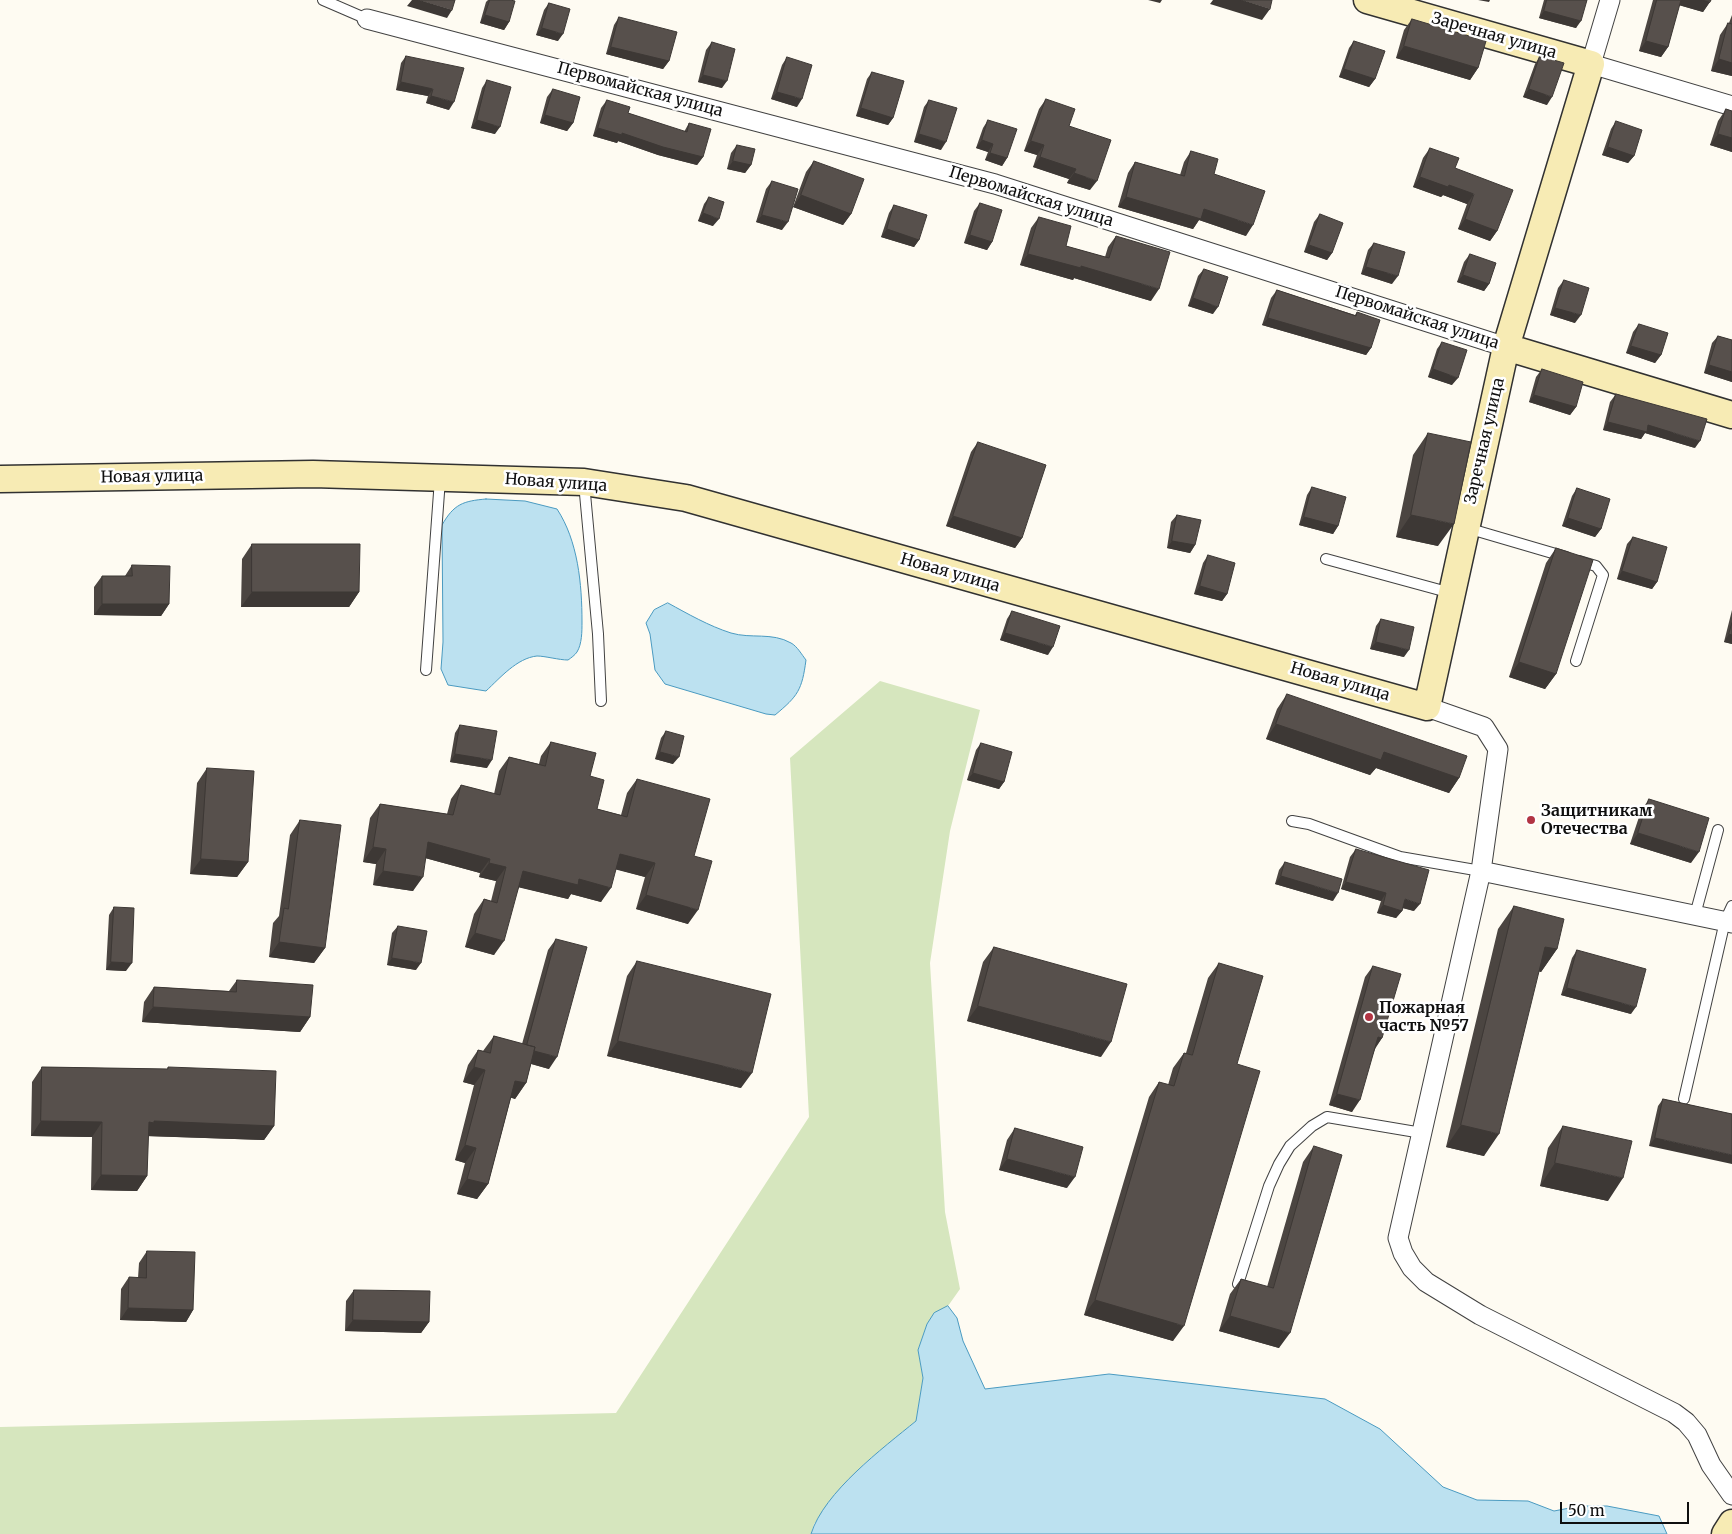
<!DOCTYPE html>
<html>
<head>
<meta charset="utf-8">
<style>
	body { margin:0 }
	#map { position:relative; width:1732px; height:1534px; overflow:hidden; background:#fefbf2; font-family:Merriweather,serif }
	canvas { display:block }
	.scale { position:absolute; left:1560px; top:1502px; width:129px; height:22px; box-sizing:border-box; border:2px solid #0f0f0f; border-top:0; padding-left:6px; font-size:15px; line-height:18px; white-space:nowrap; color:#0f0f0f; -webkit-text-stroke:4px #fff; paint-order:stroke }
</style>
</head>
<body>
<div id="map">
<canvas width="1732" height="1534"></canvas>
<div class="scale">50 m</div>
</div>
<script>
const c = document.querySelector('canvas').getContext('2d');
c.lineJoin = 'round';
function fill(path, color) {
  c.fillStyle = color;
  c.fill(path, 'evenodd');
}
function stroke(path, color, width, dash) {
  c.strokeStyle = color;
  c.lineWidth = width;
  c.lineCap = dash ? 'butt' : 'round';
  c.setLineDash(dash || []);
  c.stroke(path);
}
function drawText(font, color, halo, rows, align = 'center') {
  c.font = font + ' Merriweather,serif';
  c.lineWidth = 5;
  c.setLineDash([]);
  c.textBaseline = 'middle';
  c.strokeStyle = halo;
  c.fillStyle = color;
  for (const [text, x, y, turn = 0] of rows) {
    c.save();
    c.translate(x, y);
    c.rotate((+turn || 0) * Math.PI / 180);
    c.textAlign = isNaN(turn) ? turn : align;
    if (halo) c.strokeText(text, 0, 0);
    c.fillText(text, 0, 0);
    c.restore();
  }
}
const green = new Path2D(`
	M880 681 980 710 950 831 930 963 945 1212 960 1289 948 1306 927 1324 918 1350 923 1378 916 1421 864 1464 814 1524 811 1534H0V1427L616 1413 809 1117 790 758Z`);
const water = new Path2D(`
	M486 499 525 501 557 509C578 541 582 584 582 622 582 631 582 644 577 652 575 655 571 658 568 660 559 660 545 656 537 656 517 658 500 678 486 691L448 685 441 669 443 642 442 525C454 504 463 501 486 499Z
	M668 603C688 614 709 626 731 633 751 639 772 632 791 643 797 646 802 655 806 660 802 690 798 696 775 715L766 714 665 684 655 670 650 634 646 623 654 610Z
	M948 1306 957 1318 963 1341 985 1389 1109 1374 1325 1399 1380 1429 1443 1487 1477 1500 1528 1501 1554 1511 1580 1506H1607L1659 1516 1667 1534H811C824 1492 883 1448 916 1421L923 1378 918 1350 927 1324 934 1313Z`);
const lane = new Path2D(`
	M323 0 367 19
	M584 483 598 634 601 701
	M1467 528 1566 557
	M1326 559 1451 593
	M1576 661 1603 575 1596 566 1579 561
	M426 670 440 479
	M1292 821 1309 824 1400 857 1481 871
	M1695 915 1718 830
	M1684 1099 1725 921 1732 906
	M1238 1284 1269 1186 1279 1164 1290 1146 1312 1126 1327 1117 1422 1133`);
const street = new Path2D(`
	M1610 0 1591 64 1732 106
	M367 19 995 184 1506 347
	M1427 707 1484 727 1498 749 1481 871 1398 1238 1403 1253 1412 1268 1426 1282 1480 1315 1674 1413 1686 1422 1697 1435 1711 1465 1732 1495
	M1481 871 1732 923`);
const secondary = new Path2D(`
	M1506 347 1732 415
	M0 479 313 474 584 482 686 498 1427 707 1506 347 1591 64 1367 0
	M1725 1534 1732 1523`);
const wall = new Path2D(`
	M488 0H510L509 22 504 30 480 23 486 2Z
	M1544 0H1587L1576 28 1539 18Z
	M1653 0H1711L1703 12 1679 5 1668 47 1661 57 1639 51Z
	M549 3 558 41 536 35 544 10Z
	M1732 15V76L1711 71 1720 35 1728 23H1729Z
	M619 17 669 61 663 69 606 54 614 25Z
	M1412 19 1478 68 1470 80 1396 58 1404 30Z
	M1354 41 1375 79 1369 87 1339 77 1349 48Z
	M712 42 722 88 698 82 706 50Z
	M406 56 449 110 426 103 428 96 396 90 401 63Z
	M1540 56 1547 105 1523 97 1535 64Z
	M787 57 797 107 771 99 782 65Z
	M872 72 893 118 888 125 856 116 867 79Z
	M487 80 495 134 471 128 482 88Z
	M553 89 573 123 567 131 540 123 547 97Z
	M1046 99 1069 126 1090 190 1067 183 1069 179 1033 167 1037 155 1024 151 1039 109Z
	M607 100 628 113 684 132 689 123 703 157 697 165 658 155 618 141 617 143 593 136 601 108Z
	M929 100 941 150 914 142 924 107Z
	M1726 109 1732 111V152L1710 145 1718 121Z
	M988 120 1007 158 1002 166 985 160 988 152 976 148 983 128Z
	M1616 121 1634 156 1628 163 1602 155 1611 129Z
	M737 145 751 165 745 173 727 169 731 153Z
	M1430 148 1455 168 1497 231 1490 241 1458 229 1467 204 1443 195 1441 197 1413 187 1423 158Z
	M1191 151 1214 174 1246 236 1199 220 1193 229 1118 207 1128 173 1135 162 1180 175 1184 162Z
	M814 161 851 214 843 225 793 207 806 172Z
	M772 181 782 230 756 222 766 189Z
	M709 197 713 226 698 221 704 204Z
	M980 203 992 242 987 250 964 243 974 211Z
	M894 205 919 240 914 247 881 237 889 213Z
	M1320 214 1332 253 1327 260 1304 252 1314 222Z
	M1039 217 1066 246 1105 257 1108 247 1116 236 1151 301 1074 278 1073 280 1020 265 1031 228Z
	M1374 243 1392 284 1361 274 1368 250Z
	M1470 254 1489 284 1484 291 1457 282 1464 262Z
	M1204 269 1213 314 1188 306 1198 276Z
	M1564 280 1575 323 1550 315 1558 288Z
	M1277 290 1355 315 1357 312 1371 348 1366 355 1262 325 1271 298Z
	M1639 324 1661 355 1655 363 1626 353 1633 332Z
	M1718 336 1732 340V382L1704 373 1712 343Z
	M1442 342 1452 385 1428 377 1437 349Z
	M1542 369 1576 407 1570 415 1529 402 1536 377Z
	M1616 394 1695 448 1645 433 1641 439 1603 430 1610 402Z
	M1428 433 1438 546 1396 537 1413 455Z
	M978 442 1022 538 1015 548 946 526 971 452Z
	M1312 487 1338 526 1333 534 1299 525 1307 495Z
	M1577 488 1601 529 1595 537 1562 526 1572 496Z
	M1177 515 1195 545 1190 553 1167 548 1171 522Z
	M1633 537 1657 582 1652 589 1617 579 1627 544Z
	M252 544 359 592 349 607H241L242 559Z
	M1556 548V674L1545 689 1509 677 1546 563Z
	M1208 555 1227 594 1222 601 1194 594 1203 563Z
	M132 565 169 604 161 616 94 615V587L102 576H125Z
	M1732 610V644L1724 642Z
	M1012 611 1048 655 1000 640 1007 619Z
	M1381 619 1404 657 1370 649 1376 626Z
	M1287 694 1459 778 1449 793 1376 768 1370 775 1266 739 1277 709Z
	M460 725 487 768 450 762 455 733Z
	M666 731 673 764 655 759 661 738Z
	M551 742 590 776 597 809 621 815 627 793 637 779 694 856 688 924 636 909 645 877 616 869 601 902 571 894 568 899 519 887 494 955 465 947 474 914 484 899 491 901 496 881 479 877 480 873 425 858 413 891 373 885 376 864 363 862 370 818 380 804 447 814 451 799 461 785 494 794 499 771 509 757 539 764 541 756Z
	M981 743 1004 782 999 789 967 780 976 750Z
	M207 768 248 862 237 877 190 874 197 783Z
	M1649 799 1691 863 1630 844 1641 811Z
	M300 820 325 948 314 963 269 957 273 923 279 916 290 835Z
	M1356 849 1414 911 1402 908V911L1396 918 1377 913 1381 901 1341 889 1350 857Z
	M1285 862 1333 901 1275 884 1279 870Z
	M1514 906 1557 949 1541 972 1539 971 1484 1156 1446 1147 1498 929Z
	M114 907 126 971 106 970 109 915Z
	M398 926 416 970 387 965 392 933Z
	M556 939 549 1069 531 1064 526 1083 515 1099 511 1097 488 1184 477 1199 457 1194 465 1163 455 1160 474 1085 463 1082 468 1065 478 1050 483 1051 494 1036 522 1044 548 950Z
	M994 947 1101 1057 967 1021 983 962Z
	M1577 950 1631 1014 1561 995 1572 958Z
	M637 961 741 1088 607 1056 627 976Z
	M1219 963 1237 1064 1173 1341 1084 1315 1149 1097 1159 1082 1168 1085 1173 1068 1184 1053H1186L1208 978Z
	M1373 966 1382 1038 1375 1049 1352 1112 1329 1105 1365 977Z
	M237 980 310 1017 300 1032 142 1022 144 1002 154 987 229 991Z
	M42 1067 167 1069 168 1067 274 1126 264 1140 148 1136 147 1176 137 1191 91 1190 92 1137 31 1136 32 1082Z
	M1663 1099 1732 1114 1649 1146 1658 1106Z
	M1563 1126 1608 1201 1540 1186 1548 1148Z
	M1015 1128 1067 1188 999 1170 1007 1140Z
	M1314 1146 1279 1348 1219 1331 1230 1294 1241 1279 1267 1287 1303 1162Z
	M147 1251 193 1310 186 1322 120 1320 121 1289 129 1277 138 1278 139 1263Z
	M354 1290 429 1322 421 1333 345 1331 346 1301Z`);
const shadedWall = new Path2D(`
	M412 0H418L452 10 447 18 407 6Z
	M1148 0H1162L1160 3Z
	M1213 0H1241L1270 9 1262 20 1210 4Z
	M1478 0H1490L1489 2Z
	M1678 0H1702L1710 2 1703 12 1675 4Z
	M1544 11 1581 21 1576 28 1539 18Z
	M485 15 509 22 504 30 480 23Z
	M542 28 563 34 558 41 536 35Z
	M1646 41 1668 47 1661 57 1639 51Z
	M1404 46 1478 68 1470 80 1396 58Z
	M611 47 669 61 663 69 606 54Z
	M1719 59 1732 63V76L1711 71Z
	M1344 69 1375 79 1369 87 1339 77Z
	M703 75 727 81 722 88 698 82Z
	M401 82 433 89 428 96 396 90Z
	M1529 89 1552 97 1547 105 1523 97Z
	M777 92 802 99 797 107 771 99Z
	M431 96 454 102 449 110 426 103Z
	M861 108 893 118 888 125 856 116Z
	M545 115 573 123 567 131 540 123Z
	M477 120 500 127 495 134 471 128Z
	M598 128 622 133 703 157 697 165 658 155 618 141 617 143 593 136Z
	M919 134 946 142 941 150 914 142Z
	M1718 134 1732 138V152L1710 145Z
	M982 140 993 144 988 152 976 148Z
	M1031 141 1044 145 1037 155 1024 151Z
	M1608 147 1634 156 1628 163 1602 155Z
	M990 153 1007 158 1002 166 985 160Z
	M1040 157 1076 169 1069 179 1033 167Z
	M733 161 751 165 745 173 727 169Z
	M1074 173 1097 181 1090 190 1067 183Z
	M1420 177 1449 185 1474 194 1467 204 1443 195 1441 197 1413 187Z
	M801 195 851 214 843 225 793 207Z
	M1126 197 1204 209 1253 225 1246 236 1199 220 1193 229 1118 207Z
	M703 213 719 219 713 226 698 221Z
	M762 215 788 222 782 230 756 222Z
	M1465 219 1497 231 1490 241 1458 229Z
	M887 229 919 240 914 247 881 237Z
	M970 235 992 242 987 250 964 243Z
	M1309 245 1332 253 1327 260 1304 252Z
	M1028 254 1081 266 1159 289 1151 301 1074 278 1073 280 1020 265Z
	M1366 267 1398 276 1392 284 1361 274Z
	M1463 275 1489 284 1484 291 1457 282Z
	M1193 298 1218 307 1213 314 1188 306Z
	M1555 308 1581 315 1575 323 1550 315Z
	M1268 318 1371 348 1366 355 1262 325Z
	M1631 346 1661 355 1655 363 1626 353Z
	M1709 365 1732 372V382L1704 373Z
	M1433 369 1458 378 1452 385 1428 377Z
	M1534 395 1576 407 1570 415 1529 402Z
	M1608 422 1648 425 1700 441 1695 448 1645 433 1641 439 1603 430Z
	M1411 515 1454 524 1438 546 1396 537Z
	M953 516 1022 538 1015 548 946 526Z
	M1304 517 1338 526 1333 534 1299 525Z
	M1568 518 1601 529 1595 537 1562 526Z
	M1172 541 1195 545 1190 553 1167 548Z
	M1622 571 1657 582 1652 589 1617 579Z
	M1200 586 1227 594 1222 601 1194 594Z
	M252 592H359L349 607H241Z
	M102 604H169L161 616 94 615Z
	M1005 633 1053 647 1048 655 1000 640Z
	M1729 634 1732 635V644L1724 642Z
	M1376 642 1409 650 1404 657 1370 649Z
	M1519 662 1556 674 1545 689 1509 677Z
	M1276 724 1384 752 1459 778 1449 793 1376 768 1370 775 1266 739Z
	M660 752 679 757 673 764 655 759Z
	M455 754 492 760 487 768 450 762Z
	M973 773 1004 782 999 789 967 780Z
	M1638 833 1699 852 1691 863 1630 844Z
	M428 842 490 859 480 873 418 856Z
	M373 847 386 849 376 864 363 862Z
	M620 854 655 863 645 877 610 868Z
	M201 859 248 862 237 877 190 874Z
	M489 863 506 867 496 881 479 877Z
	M383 871 423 877 413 891 373 885Z
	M523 871 579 879 611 888 601 902 571 894 568 899 513 886Z
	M1281 876 1338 893 1333 901 1275 884Z
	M1346 882 1386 893 1381 901 1341 889Z
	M646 895 698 910 688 924 636 909Z
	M1405 899 1420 904 1414 911 1400 907Z
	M1383 905 1402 911 1396 918 1377 913Z
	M475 933 504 941 494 955 465 947Z
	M279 942 325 948 314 963 269 957Z
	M1545 947 1557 949 1541 972 1529 969Z
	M392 958 421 963 416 970 387 965Z
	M111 962 132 963 126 971 106 970Z
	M1567 988 1636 1007 1631 1014 1561 995Z
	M978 1006 1111 1042 1101 1057 967 1021Z
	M153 1007 310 1017 300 1032 142 1022Z
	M1378 1037 1382 1038 1374 1049Z
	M618 1041 752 1073 741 1088 607 1056Z
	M526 1049 557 1057 549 1069 518 1060Z
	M474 1067 485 1070 474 1085 463 1082Z
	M515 1081 526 1083 515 1099 505 1096Z
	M1337 1094 1360 1100 1352 1112 1329 1105Z
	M41 1121 102 1122 92 1137 31 1136Z
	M154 1121 274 1126 264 1140 145 1136 149 1122Z
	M1461 1125 1499 1134 1484 1156 1446 1147Z
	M1655 1138 1732 1155V1164L1649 1146Z
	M465 1145 476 1148 465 1163 455 1160Z
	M1007 1159 1075 1177 1067 1188 999 1170Z
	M1555 1163 1623 1178 1608 1201 1540 1186Z
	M101 1175 147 1176 137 1191 91 1190Z
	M467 1179 488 1184 477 1199 457 1194Z
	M1095 1300 1184 1326 1173 1341 1084 1315Z
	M128 1308 193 1310 186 1322 120 1320Z
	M1230 1316 1290 1333 1279 1348 1219 1331Z
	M353 1320 429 1322 421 1333 345 1331Z`);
const building = new Path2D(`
	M418 0H455L452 10Z
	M490 0H510L515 1 509 22 485 15Z
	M1241 0H1272L1270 9Z
	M1547 0H1587L1581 21 1544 11Z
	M1657 0H1681L1668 47 1646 41Z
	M1702 0H1711L1710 2Z
	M549 3 570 9 563 34 542 28Z
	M619 17 677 32 669 61 611 47Z
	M1412 19 1486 41 1478 68 1404 46Z
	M1728 23 1732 24V63L1719 59Z
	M1354 41 1385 51 1375 79 1344 69Z
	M712 42 735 49 727 81 703 75Z
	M406 56 464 68 454 102 431 96 433 89 401 82Z
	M1540 56 1564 63 1552 97 1529 89Z
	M787 57 812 65 802 99 777 92Z
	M872 72 904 81 893 118 861 108Z
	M487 80 511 87 500 127 477 120Z
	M553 89 580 97 573 123 545 115Z
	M1046 99 1075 109 1069 126 1111 140 1097 181 1074 173 1076 169 1040 157 1044 145 1031 141Z
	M607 100 630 107 628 113 687 132 689 123 711 129 703 157 663 147 622 133V135L598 128Z
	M929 100 957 108 946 142 919 134Z
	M1726 109 1732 111V138L1718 134Z
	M988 120 1017 129 1007 158 990 153 993 144 982 140Z
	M1616 121 1642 130 1634 156 1608 147Z
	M737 145 755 149 751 165 733 161Z
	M1430 148 1459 158 1455 168 1513 190 1497 231 1465 219 1474 194 1449 185 1448 187 1420 177Z
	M1191 151 1218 159 1214 174 1265 191 1253 225 1204 209 1201 219 1126 197 1135 162 1184 176Z
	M814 161 864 179 851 214 801 195Z
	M772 181 798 189 788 222 762 215Z
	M709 197 724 202 719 219 703 213Z
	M980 203 1002 210 992 242 970 235Z
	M894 205 927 215 919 240 887 229Z
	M1320 214 1343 223 1332 253 1309 245Z
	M1039 217 1071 226 1066 246 1109 258 1116 236 1170 252 1159 289 1081 266V268L1028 254Z
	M1374 243 1405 252 1398 276 1366 267Z
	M1470 254 1496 263 1489 284 1463 275Z
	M1204 269 1228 277 1218 307 1193 298Z
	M1564 280 1589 288 1581 315 1555 308Z
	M1277 290 1356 316 1357 312 1380 320 1371 348 1268 318Z
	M1639 324 1668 333 1661 355 1631 346Z
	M1718 336 1732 340V372L1709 365Z
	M1442 342 1467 350 1458 378 1433 369Z
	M1542 369 1583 382 1576 407 1534 395Z
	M1616 394 1707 419 1700 441 1648 425 1647 432 1608 422Z
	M1428 433 1471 442 1454 524 1411 515Z
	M978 442 1046 465 1022 538 953 516Z
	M1312 487 1346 497 1338 526 1304 517Z
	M1577 488 1610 499 1601 529 1568 518Z
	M1177 515 1201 520 1195 545 1172 541Z
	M1633 537 1667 547 1657 582 1622 571Z
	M252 544H360L359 592H252Z
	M1556 548 1593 560 1556 674 1519 662Z
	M1208 555 1235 563 1227 594 1200 586Z
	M132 565 170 566 169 604H102V576H132Z
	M1012 611 1060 626 1053 647 1005 633Z
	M1381 619 1414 627 1409 650 1376 642Z
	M1732 623V635L1729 634Z
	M1287 694 1467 756 1459 778 1384 752 1381 760 1276 724Z
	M460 725 497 731 492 760 455 754Z
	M666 731 684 736 679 757 660 752Z
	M551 742 596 753 590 776 604 780 597 809 627 817 637 779 710 799 694 856 712 861 698 910 646 895 655 863 620 854 611 888 579 879 578 885 523 871 504 941 475 933 484 899 497 903 506 867 489 863 490 859 428 842 423 877 383 871 386 849 373 847 380 804 453 815 461 785 500 795 509 757 545 766Z
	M981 743 1012 752 1004 782 973 773Z
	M207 768 254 771 248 862 201 859Z
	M1649 799 1709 818 1699 852 1638 833Z
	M300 820 341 825 325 948 279 942 284 908 288 909Z
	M1356 849 1429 870 1420 904 1405 899 1402 911 1383 905 1386 893 1346 882Z
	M1285 862 1342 879 1338 893 1281 876Z
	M1514 906 1564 919 1557 949 1545 947 1499 1134 1461 1125Z
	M114 907 134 908 132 963 111 962Z
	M398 926 427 931 421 963 392 958Z
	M556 939 587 947 557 1057 534 1051 535 1047 527 1045Z
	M994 947 1127 984 1111 1042 978 1006Z
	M1577 950 1646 969 1636 1007 1567 988Z
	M637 961 771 994 752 1073 618 1041Z
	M1219 963 1263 976 1237 1064 1260 1071 1184 1326 1095 1300 1159 1082 1174 1086 1184 1053 1192 1055Z
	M1373 966 1401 974 1382 1038 1378 1037 1360 1100 1337 1094Z
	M237 980 313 985 310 1017 153 1007 154 987 236 992Z
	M494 1036 535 1047 526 1083 515 1081 488 1184 467 1179 476 1148 465 1145 485 1070 474 1067 478 1050 490 1053Z
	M42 1067 168 1069V1067L276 1071 274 1126 154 1121V1123L149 1122 147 1176 101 1175 102 1122 41 1121Z
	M1663 1099 1732 1114V1155L1655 1138Z
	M1563 1126 1632 1141 1623 1178 1555 1163Z
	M1015 1128 1083 1147 1075 1177 1007 1159Z
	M1314 1146 1342 1155 1290 1333 1230 1316 1241 1279 1273 1288Z
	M147 1251 195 1252 193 1310 128 1308 129 1277 146 1278Z
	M354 1290 430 1291 429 1322 353 1320Z`);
const markers = [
	[1531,820,5,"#b23443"],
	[1369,1017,5,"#b23443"]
];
const streetNames = [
	["Заречная улица",1494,36,16],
	["Первомайская улица",640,90,15],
	["Первомайская улица",1031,197,17],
	["Первомайская улица",1417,318,18],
	["Заречная улица",1485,441,-77],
	["Новая улица",152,477,-1],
	["Новая улица",556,483,4],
	["Новая улица",950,573,16],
	["Новая улица",1340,682,16]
];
const poiNames = [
	["Защитникам",1541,811],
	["Отечества",1541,829],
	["Пожарная",1379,1008],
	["часть №57",1379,1026]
];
fill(green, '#d6e6be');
fill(water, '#bce1f0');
stroke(water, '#4a9ac0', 1);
stroke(lane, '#424242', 12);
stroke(street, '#424242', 21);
stroke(secondary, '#313131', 29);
stroke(lane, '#fff', 10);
stroke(street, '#fff', 19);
stroke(secondary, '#f7ebb4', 26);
fill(wall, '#4b4541');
fill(shadedWall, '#3d3835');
fill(building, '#57504c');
stroke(building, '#3d3835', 1);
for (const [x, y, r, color] of markers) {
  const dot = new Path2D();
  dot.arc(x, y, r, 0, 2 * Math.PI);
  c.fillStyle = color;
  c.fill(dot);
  stroke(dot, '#fff', 2);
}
drawText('16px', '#0f0f0f', '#fff', streetNames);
drawText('bold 16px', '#0f0f0f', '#fff', poiNames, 'left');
</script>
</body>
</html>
